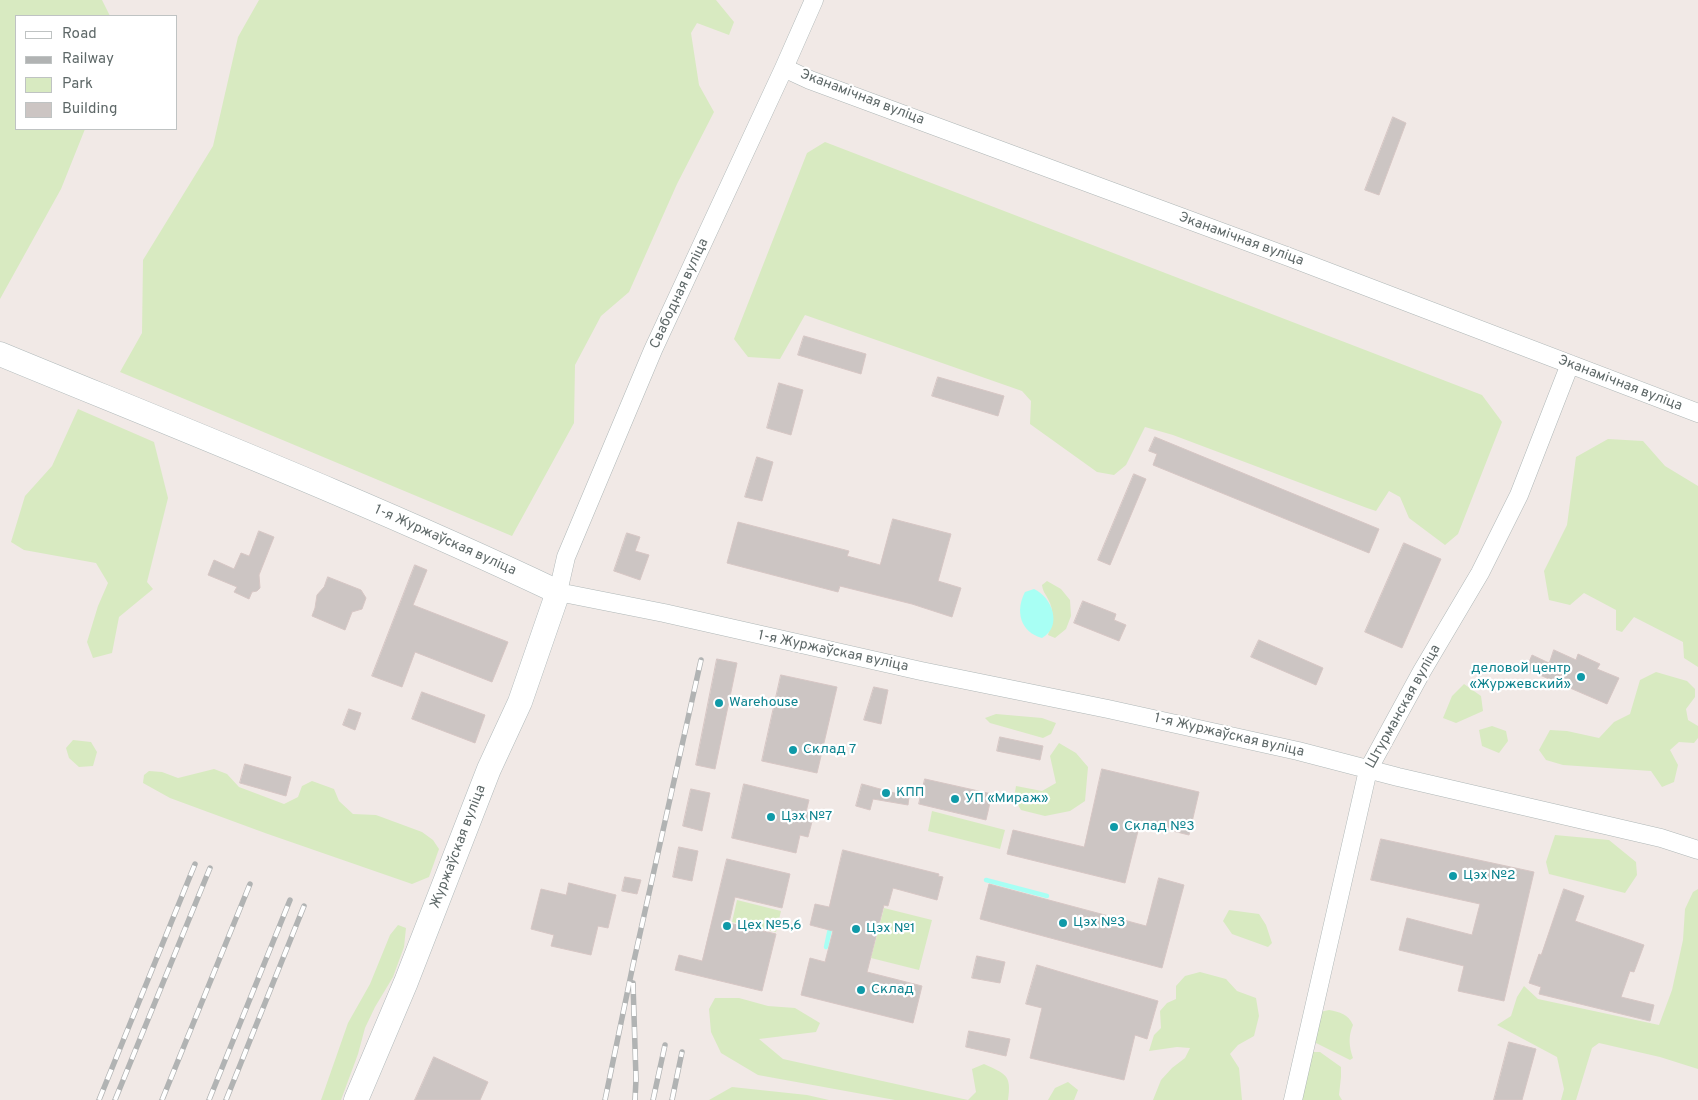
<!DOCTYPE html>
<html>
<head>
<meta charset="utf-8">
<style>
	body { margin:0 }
	#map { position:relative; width:1698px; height:1100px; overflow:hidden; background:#f1e9e6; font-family:Overpass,sans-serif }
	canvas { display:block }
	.legend { position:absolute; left:15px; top:15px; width:162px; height:115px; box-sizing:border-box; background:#fff; border:1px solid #bfc3c3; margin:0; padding:6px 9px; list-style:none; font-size:15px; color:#5e6868 }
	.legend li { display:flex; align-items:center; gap:10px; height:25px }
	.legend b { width:25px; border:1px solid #bfc3c3 }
</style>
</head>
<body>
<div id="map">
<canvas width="1698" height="1100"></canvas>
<ul class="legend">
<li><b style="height:6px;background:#fff"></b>Road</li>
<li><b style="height:6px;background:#b1b3b3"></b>Railway</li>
<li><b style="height:14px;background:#d8eac1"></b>Park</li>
<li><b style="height:14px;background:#ccc5c3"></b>Building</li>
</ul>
</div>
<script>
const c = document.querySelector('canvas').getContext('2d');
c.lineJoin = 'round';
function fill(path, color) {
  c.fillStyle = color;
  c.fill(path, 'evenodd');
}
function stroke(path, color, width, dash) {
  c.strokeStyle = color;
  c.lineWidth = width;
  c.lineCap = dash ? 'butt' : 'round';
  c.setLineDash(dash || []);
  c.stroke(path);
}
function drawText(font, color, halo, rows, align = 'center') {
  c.font = font + ' Overpass,sans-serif';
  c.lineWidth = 4.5;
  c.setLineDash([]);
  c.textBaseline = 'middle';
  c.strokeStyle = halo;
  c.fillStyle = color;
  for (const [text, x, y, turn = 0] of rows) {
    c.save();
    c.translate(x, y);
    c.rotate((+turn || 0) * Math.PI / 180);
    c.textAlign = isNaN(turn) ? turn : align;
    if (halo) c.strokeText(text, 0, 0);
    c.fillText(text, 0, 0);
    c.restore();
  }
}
const green = new Path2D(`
	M0 0H102L110 16H16V129H85L61 189 0 299Z
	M259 0H716L734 22 729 35 697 23 691 33 699 85 714 112 677 184 629 292 601 316 575 365 574 423 512 536 120 372 142 333 143 260 213 146 238 37Z
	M825 142 1482 395 1502 422 1458 534 1445 545 1409 518 1400 497 1389 491 1376 511 1367 508 1173 435 1145 427 1126 465 1114 475 1097 472 1030 424 1031 401 1022 391 805 315 780 359 748 357 734 339 807 153Z
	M78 409 154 442 168 498 147 582 153 589 119 617 112 653 93 658 87 642 98 606 108 583 96 563 24 550 11 542 25 496 52 466Z
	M1608 439 1643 441 1665 466 1698 486V667L1684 658 1683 642 1634 617 1622 632 1616 630V610L1584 593 1570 605 1549 600 1544 571 1567 525 1576 457Z
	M1047 581 1061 589 1070 600 1071 616 1066 629 1055 638 1048 635C1052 623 1055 611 1048 599 1045 593 1043 592 1042 585Z
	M1656 672 1687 681 1695 689V697L1686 709 1688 720 1698 726V738L1694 743 1679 742 1670 750 1678 765 1674 782 1662 787 1651 771 1563 765 1546 760 1539 750 1550 730 1567 731 1599 738 1614 722 1630 714 1640 680Z
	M1464 684 1481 696 1483 711 1456 723 1443 718 1452 696Z
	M996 714 1042 718 1056 723 1051 734 1043 738 990 723 985 718Z
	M1492 726 1506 731 1508 741 1499 753 1482 746 1479 730Z
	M73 740 91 742 97 752 93 766 79 767 69 758 66 748Z
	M1059 743 1076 753 1088 767 1085 801 1070 811 1045 816 1021 810 1014 798 1016 786 1042 791 1056 783 1050 756Z
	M214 769 227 774 239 787 284 804 298 797 302 786 312 781 334 789 339 801 353 814 376 815 422 832 433 840 439 849 429 877 412 884 265 833 170 798 143 783 144 775 149 771 162 772 178 778Z
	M932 811 1005 830 1000 849 928 831Z
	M1555 835 1609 840 1636 862 1637 875 1625 893 1549 874 1546 862Z
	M1698 889V1069L1660 1057 1599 1043 1592 1048 1576 1100H1561L1564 1089 1557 1057 1497 1025 1511 1016 1517 997 1524 986 1538 999 1659 1025 1672 990 1683 940 1685 909 1693 892Z
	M737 900 781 911 776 932 732 922Z
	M884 908 932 920 919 970 871 958Z
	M1229 910 1259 914 1266 925 1272 943 1268 947 1232 934 1223 921Z
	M398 925 406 928 404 947 393 977 375 1007 365 1028 358 1054 341 1100H321L348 1023 370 984 390 935Z
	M1200 972 1226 979 1237 991 1256 998 1259 1016 1254 1036 1238 1045 1230 1054 1239 1068 1242 1100H1153L1161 1080 1172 1068 1185 1058 1190 1048 1177 1047 1149 1051 1154 1035 1161 1028 1160 1011 1167 1003 1176 999V986L1185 976Z
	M715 998H739L768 1006 795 1008 820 1023 816 1032 759 1039 783 1059 968 1100 976 1092 972 1069 984 1064C1005 1074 1012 1074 1008 1100H895L758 1075 721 1053 711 1032 709 1009Z
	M1329 1010C1340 1012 1348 1014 1353 1025 1348 1037 1349 1046 1353 1058L1350 1060 1312 1041 1320 1012Z
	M1310 1052H1320L1341 1067V1077L1339 1095 1342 1100H1299Z
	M1068 1082 1078 1090 1074 1100H1048L1055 1088Z
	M732 1087 807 1095 829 1100H709Z`);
const water = new Path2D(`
	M1034 589C1052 597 1063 626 1042 638 1020 632 1015 611 1025 592Z`);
const stream = new Path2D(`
	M986 880 1047 896
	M826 947 831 924`);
const building = new Path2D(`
	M1393 117 1406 123 1379 195 1365 190Z
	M804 336 866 354 861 374 798 355Z
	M938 377 1004 396 998 416 932 396Z
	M779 383 803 390 791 435 767 428Z
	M1155 437 1379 529 1369 553 1153 465 1157 454 1149 451Z
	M757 457 773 462 762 501 745 497Z
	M1134 474 1146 479 1110 565 1098 560Z
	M893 519 951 534 938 581 961 588 952 617 912 604 840 586 838 592 727 563 738 522 849 551 847 556 880 565Z
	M259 531 274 537 259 575 260 588 257 591 252 592 249 599 234 592 237 587 208 575 214 560 234 569 241 553 249 556Z
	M627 533 640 537 635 551 649 555 640 580 614 571Z
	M1404 543 1441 559 1402 648 1365 632Z
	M415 565 427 570 413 605 508 642 492 682 415 652 402 687 372 676Z
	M328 577 361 590 366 598 362 609 352 612 345 630 312 616 315 608 317 595 324 587Z
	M1083 601 1116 614 1114 620 1126 625 1119 641 1074 623Z
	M1259 640 1323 668 1316 685 1251 657Z
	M1554 650 1576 660 1578 654 1600 664 1597 669 1619 678 1607 704 1526 669 1532 655 1549 663Z
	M717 659 737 663 715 769 696 765Z
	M781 675 837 687 817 773 762 761Z
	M874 687 888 690 881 724 864 720Z
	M422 692 485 715 475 743 412 719Z
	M349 709 361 713 355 730 343 725Z
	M1000 737 1043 746 1040 760 997 751Z
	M245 764 291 777 286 796 240 783Z
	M1102 769 1199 792 1189 835 1140 823 1125 883 1007 854 1013 830 1084 847Z
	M925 779 992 794 986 820 919 804Z
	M744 784 809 800 806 812 814 814 808 837 800 835 796 853 732 838Z
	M862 784 909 797 908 805 873 799 870 810 856 806Z
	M691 789 710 793 702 831 683 826Z
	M1381 839 1534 872 1504 1001 1458 991 1464 966 1399 950 1407 918 1472 935 1480 904 1371 880Z
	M679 847 698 851 692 881 673 877Z
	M843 850 939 874 938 876 943 877 937 900 893 888 888 906 884 905 867 972 922 986 913 1023 801 995 810 958 825 962 833 931 810 925 815 904 829 907Z
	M727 859 790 874 782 908 735 897 729 923 776 934 762 991 675 970 679 955 702 961Z
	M625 877 641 880 637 894 622 891Z
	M1159 878 1184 885 1162 968 980 919 989 884 1146 926Z
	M569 883 616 895 608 928 598 926 591 955 551 946 554 935 531 929 541 889 566 895Z
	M1564 889 1584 896 1575 921 1644 945 1634 972 1630 971 1621 997 1654 1005 1650 1021 1539 994 1541 987 1529 983 1539 954 1541 955Z
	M977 956 1005 962 1000 983 972 978Z
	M1037 965 1158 1001 1147 1039 1135 1035 1124 1080 1030 1058 1042 1008 1026 1004Z
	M969 1031 1010 1039 1006 1056 966 1047Z
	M1509 1042 1536 1049 1522 1100H1494Z
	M434 1057 488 1082 480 1100H415Z`);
const street = new Path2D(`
	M814 0 784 68 653 350 566 557 558 592 664 613 921 671 1108 709 1298 751 1398 777 1661 838 1698 850
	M784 68 810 80 1289 257 1698 413
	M1293 1100 1368 770 1422 671 1480 573 1519 495 1570 364`);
const secondary = new Path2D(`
	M0 354C187 431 375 505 558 592L520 702 489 769 406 982 356 1100`);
const rail = new Path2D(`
	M633 983 636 1079 635 1100
	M99 1100 195 864
	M115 1100 210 868
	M162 1100 250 884
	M209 1100 290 900
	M226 1100 304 906
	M605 1100 633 965 701 660
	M653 1100 665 1045
	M672 1100 682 1052`);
const markers = [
	[1581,677,5,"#0f9aa8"],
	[719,703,5,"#0f9aa8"],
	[793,750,5,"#0f9aa8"],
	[886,793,5,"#0f9aa8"],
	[955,799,5,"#0f9aa8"],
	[771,817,5,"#0f9aa8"],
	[1114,827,5,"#0f9aa8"],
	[1453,876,5,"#0f9aa8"],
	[1063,923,5,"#0f9aa8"],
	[727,926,5,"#0f9aa8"],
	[856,929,5,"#0f9aa8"],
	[861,990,5,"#0f9aa8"]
];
const streetNames = [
	["Эканамічная вуліца",862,98,21],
	["Эканамічная вуліца",1241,240,20],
	["Свабодная вуліца",680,294,-65],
	["Эканамічная вуліца",1620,384,21],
	["1-я Журжаўская вуліца",445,541,24],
	["1-я Журжаўская вуліца",833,652,12],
	["Штурманская вуліца",1404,707,-61],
	["1-я Журжаўская вуліца",1229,736,13],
	["Журжаўская вуліца",459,847,-69]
];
const cultureNames = [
	["деловой центр",1571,669,"right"],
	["«Журжевский»",1571,685,"right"],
	["Warehouse",729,703],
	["Склад 7",803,750],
	["КПП",896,793],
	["УП «Мираж»",965,799],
	["Цэх №7",781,817],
	["Склад №3",1124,827],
	["Цэх №2",1463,876],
	["Цэх №3",1073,923],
	["Цех №5,6",737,926],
	["Цэх №1",866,929],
	["Склад",871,990]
];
fill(green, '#d8eac1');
fill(water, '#a8fff4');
stroke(stream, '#a8fff4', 4.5);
fill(building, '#ccc5c3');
stroke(building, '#d6c6c4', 1);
stroke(street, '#afb7b7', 19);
stroke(secondary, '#b0b9ba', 25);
stroke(street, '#fff', 18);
stroke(secondary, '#fff', 24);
stroke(rail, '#b1b3b3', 5.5);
stroke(rail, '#fff', 4, [11]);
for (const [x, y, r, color] of markers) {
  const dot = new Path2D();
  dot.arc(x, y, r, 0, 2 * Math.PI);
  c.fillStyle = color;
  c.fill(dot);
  stroke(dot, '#fff', 2);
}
drawText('14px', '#5e6868', '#fff', streetNames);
drawText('14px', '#0d838f', '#fff', cultureNames, 'left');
</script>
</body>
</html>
